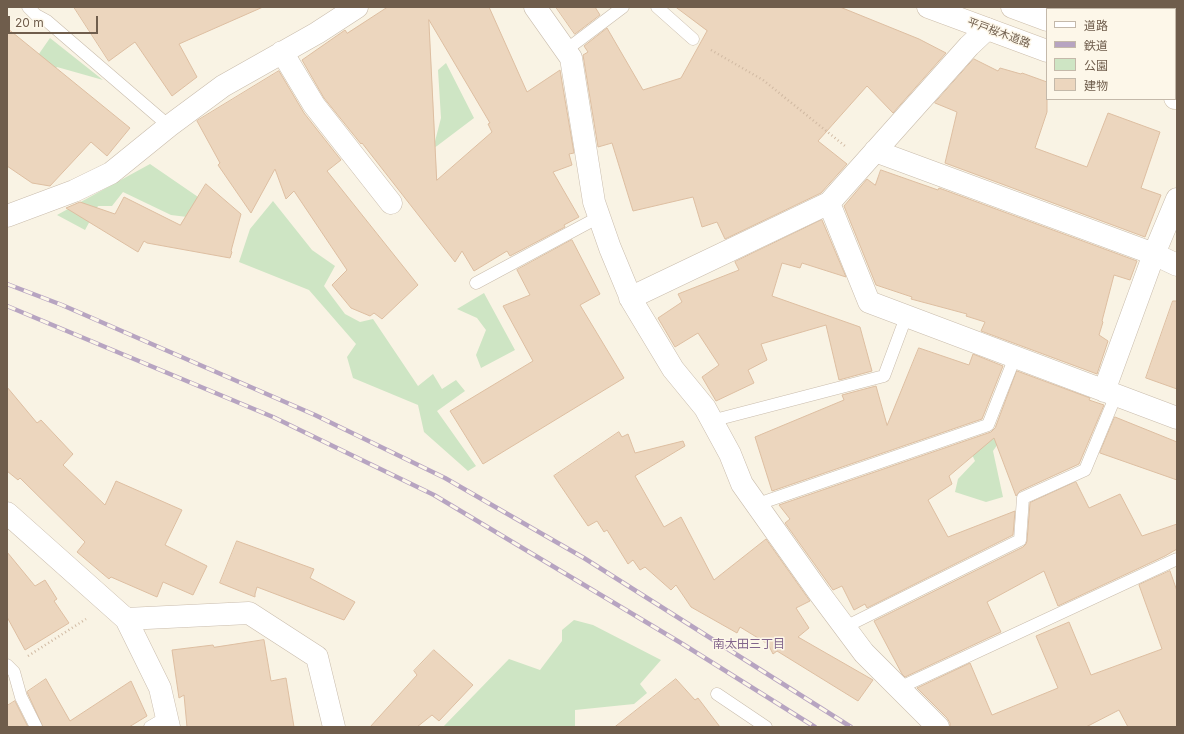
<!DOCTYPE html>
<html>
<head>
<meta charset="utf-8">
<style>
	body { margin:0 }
	#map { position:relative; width:1184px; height:734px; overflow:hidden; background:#f9f3e4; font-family:Inter,"Noto Sans JP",sans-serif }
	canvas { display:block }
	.frame { position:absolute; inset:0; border:8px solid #6f5d4c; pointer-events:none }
	.legend { position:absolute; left:1046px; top:8px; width:130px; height:92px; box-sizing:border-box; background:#fdf7e9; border:1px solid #c4b9aa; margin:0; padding:5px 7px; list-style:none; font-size:12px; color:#6f5d4c }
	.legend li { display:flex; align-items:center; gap:8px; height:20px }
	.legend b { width:20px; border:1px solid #c4b9aa }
	.scale { position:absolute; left:8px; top:16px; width:90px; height:18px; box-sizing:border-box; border:2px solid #6f5d4c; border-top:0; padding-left:5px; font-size:12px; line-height:14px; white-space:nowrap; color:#6f5d4c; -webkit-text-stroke:3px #fdf7e9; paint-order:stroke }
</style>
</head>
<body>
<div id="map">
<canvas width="1184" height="734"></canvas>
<div class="frame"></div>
<ul class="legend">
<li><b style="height:5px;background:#fff"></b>道路</li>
<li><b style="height:5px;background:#b7a4c1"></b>鉄道</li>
<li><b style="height:11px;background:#cee5c4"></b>公園</li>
<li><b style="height:11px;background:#ecd6be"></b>建物</li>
</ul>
<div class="scale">20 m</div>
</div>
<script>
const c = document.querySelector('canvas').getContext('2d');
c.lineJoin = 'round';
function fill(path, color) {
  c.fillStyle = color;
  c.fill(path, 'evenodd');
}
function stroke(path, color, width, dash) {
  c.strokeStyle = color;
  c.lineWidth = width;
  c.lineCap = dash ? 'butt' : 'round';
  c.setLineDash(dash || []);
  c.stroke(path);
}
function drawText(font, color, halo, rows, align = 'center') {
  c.font = font + ' Inter,"Noto Sans JP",sans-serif';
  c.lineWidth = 3;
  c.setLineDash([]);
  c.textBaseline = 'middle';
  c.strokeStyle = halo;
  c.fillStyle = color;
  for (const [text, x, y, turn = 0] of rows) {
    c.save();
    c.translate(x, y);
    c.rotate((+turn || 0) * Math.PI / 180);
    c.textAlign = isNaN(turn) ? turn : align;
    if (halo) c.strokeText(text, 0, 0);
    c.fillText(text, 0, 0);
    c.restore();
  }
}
const green = new Path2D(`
	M50 38 103 80 57 67 33 95 34 61Z
	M446 63 474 118 433 149 441 118 438 70Z
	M150 164 236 223 171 215 123 192 112 206H98L85 230 57 215Z
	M273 201 312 250 335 266 324 286 345 314 360 322 373 319 418 386 433 374 442 389 456 380 465 391 437 411 476 466 468 471 424 432 418 405 353 378 347 357 356 344 309 290 239 262 250 229Z
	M484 293 515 350 481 368 476 355 486 330 477 318 457 309Z
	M985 437 1002 438 993 451 1003 497 986 502 955 492 958 479 975 461 967 444Z
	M574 620 593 625 661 660 640 684 647 693 634 704 575 710V727H443L509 659 540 670 562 641V630Z`);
const building = new Path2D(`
	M74 7H263L179 44 197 77 172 96 135 42 109 61Z
	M388 7H489L527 92 560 70 574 153 569 154 572 165 553 172 579 217 564 225 565 227 510 256 507 251 474 271 462 251 455 262 362 143 361 144 324 98 302 60 345 30 347 33ZM429 20 490 123 488 124 492 132 437 180Z
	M556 7H595L600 15 575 34Z
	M676 7H840L919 39 946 53 893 113 867 86 818 141 847 164 821 193 725 239 717 222 702 227 693 197 633 211 612 143 598 147 583 55 588 52 584 46 607 28 643 90 681 78 707 31Z
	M7 28 130 128 107 156 91 142 50 186 32 183 7 166Z
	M974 59 998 71 1000 68 1021 74 1022 73 1047 82V112L1035 148 1087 167 1108 113 1160 132 1141 188 1161 195 1145 237 945 163 957 112 935 103Z
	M279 71 304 113 341 160 327 171 418 285 382 319 374 313 370 316 351 308 332 285 347 270 294 191 286 199 275 169 251 213 218 165 220 163 197 121Z
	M881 170 938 190 939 188 1137 261 1130 280 1114 275 1102 321 1103 322 1099 335 1108 341 1097 374 981 331 985 322 966 316 967 314 911 299 912 297 876 285 844 206 867 179 875 185Z
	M206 184 241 214 231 251 232 252 230 258 147 243 144 241 138 252 66 208 80 202 115 214 124 197 180 225Z
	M822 220 846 277 802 263 800 268 782 263 772 296 860 327 872 371 839 380 826 325 761 344 767 360 748 370 754 383 716 401 702 377 719 365 698 333 675 347 658 318 682 302 678 294 739 270 735 262Z
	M572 240 600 294 580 305 624 378 483 464 450 411 533 361 503 306 530 295 517 270Z
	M1173 301H1177V389L1146 378Z
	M919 348 969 365 973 354 1003 366 982 419 772 491 755 437 844 400 842 395 876 386 887 425Z
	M1017 371 1090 398 1089 400 1104 405 1079 464 1020 491 1016 496 994 438 949 476 952 484 928 500 948 537 1015 511 1013 535 867 608 865 604 854 610 842 586 833 590 785 523 790 519 779 505 991 432 995 428Z
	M7 387 37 423 41 420 73 454 63 465 105 505 116 481 182 510 165 545 207 566 193 595 163 582 157 597 111 577 109 579 77 552 85 542 20 478 18 480 7 471Z
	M1115 417 1177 442V480L1100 453Z
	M619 432 622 437 628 434 635 453 683 441 685 446 635 476 664 527 681 517 714 580 766 539 810 601 796 608 809 628 798 637 873 680 858 701 777 651 773 654 768 644 740 627 737 633 691 607 676 585 671 590 645 567 640 570 633 560 628 564 607 530 604 532 597 521 588 526 554 476Z
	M1076 482 1089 508 1120 494 1142 536 1177 524V549L1165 556 1058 606 1044 571 987 602 1001 632 905 677 902 674 874 621 1023 547 1026 544 1027 541 1030 503Z
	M237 541 314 569 310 578 355 602 344 620 257 587 255 594V597L220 583Z
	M7 552 35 586 45 580 57 599 54 601 69 623 25 650 7 617Z
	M1170 571 1177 591V727H1128L1119 710 1086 727H950V723L947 718 917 688 970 663 992 715 1058 688 1036 636 1069 622 1091 675 1162 649 1139 585Z
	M264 640 271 681 286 678 294 727H187L184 695 179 698 172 650 213 645 214 647Z
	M434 650 473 685 439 721 432 715 417 727H370L417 675 414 671Z
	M46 679 70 721 131 681 147 716 129 727H43L27 692Z
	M676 679 695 700 698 698 720 727H615Z
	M15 701 28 727H7V706Z`);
const path = new Path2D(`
	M1091 7 1097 9
	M1175 39H1177
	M711 50 763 80 845 146
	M28 656 86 619`);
const lane = new Path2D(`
	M28 7 36 15 47 21 169 126
	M657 7 693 39
	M566 50 623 7
	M476 283 599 217
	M711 421 884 376 906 317
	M758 504 988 425 1015 357
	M845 627 1020 540 1023 498 1085 470 1116 395
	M7 665 14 672 21 697 36 727
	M899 688 1177 559
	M717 694 766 727
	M150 727 167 717`);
const street = new Path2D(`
	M535 7 571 58 594 202 610 248 632 301 673 369 705 408 730 454 742 484 820 594 864 653 938 727
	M282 52 314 105 391 203
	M875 151 1154 254 1177 265
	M829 203 869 302 1177 418
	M7 216 74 191 111 173 169 126 223 86 317 33 357 7
	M630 298 829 203 969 46 987 29
	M1104 391 1154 254 1177 199
	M7 513 126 619 160 688 169 727
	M126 619 249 613 317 657 334 727`);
const secondary = new Path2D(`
	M928 7 1047 51
	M1012 7 1047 20
	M1175 68 1177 69
	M1175 98H1177`);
const rail = new Path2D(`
	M7 284 62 305 315 415 445 478 584 558 851 727
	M7 306 273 417 434 495 681 643 815 727`);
const streetNames = [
	["平戸桜木道路",999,33,20]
];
const neighbourhoodNames = [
	["南太田三丁目",749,644]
];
fill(green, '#cee5c4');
fill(building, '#ecd6be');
stroke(building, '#ddbea1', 1);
stroke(lane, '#c9bcac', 13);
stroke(street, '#c9bcac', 23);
stroke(secondary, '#ccbdaa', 23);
stroke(path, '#d0b9a2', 2.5, [1, 3]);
stroke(lane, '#fff', 12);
stroke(street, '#fff', 22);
stroke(secondary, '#fff', 22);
stroke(rail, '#b7a4c1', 4.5);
stroke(rail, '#fdf7e9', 3, [9]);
drawText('11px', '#6f5d4c', '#fdf7e9', streetNames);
drawText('12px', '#82658c', '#fdf7e9', neighbourhoodNames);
</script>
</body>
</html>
